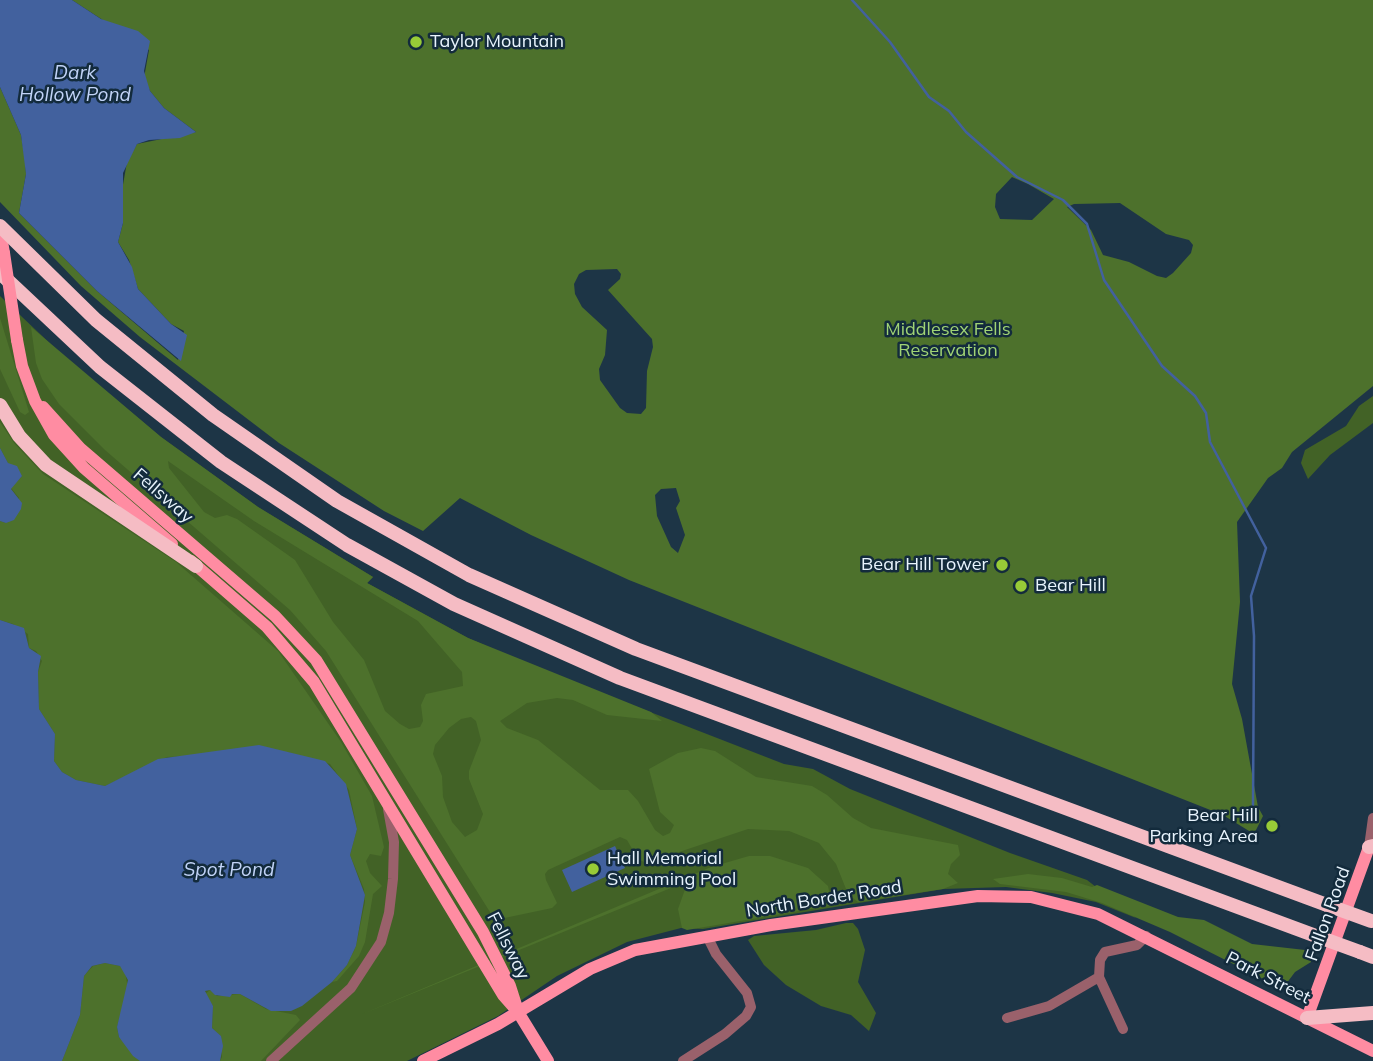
<!DOCTYPE html>
<style>
body{margin:0}
canvas{display:block;background:#1d3546}
</style>
<canvas width="1373" height="1061"></canvas>
<script>
const ctx = document.querySelector('canvas').getContext('2d');
ctx.lineJoin = 'round';
function fill(path, color) { ctx.fillStyle = color; ctx.fill(path, 'evenodd'); }
const shape = rows => new Path2D(rows.map(r => 'M' + r).join(''));
function strokePath(path, color, width, dash) { ctx.strokeStyle = color; ctx.lineWidth = width; ctx.lineCap = dash ? 'butt' : 'round'; ctx.setLineDash(dash || []); ctx.stroke(path); }
function drawText(font, color, halo, rows, align = 'center') {
  ctx.font = font + ' Mulish,sans-serif'; ctx.lineWidth = 5; ctx.setLineDash([]); ctx.textBaseline = 'middle'; ctx.strokeStyle = halo; ctx.fillStyle = color; for (const [text, x, y, turn = 0] of rows) {
    ctx.save(); ctx.translate(x, y); ctx.rotate((+turn || 0) * Math.PI / 180); ctx.textAlign = isNaN(turn) ? turn : align; if (halo) ctx.strokeText(text, 0, 0); ctx.fillText(text, 0, 0); ctx.restore();
  }
}
fill(shape([
 [0,296,59,352,161,437,258,507,373,577,367,583,468,638,542,670,784,764,813,769,850,789,1010,853,1087,880,1136,918,1096,902,1052,893,1006,887,943,889,703,929,681,928,627,942,557,976,498,1016,407,1061,0,1061],
 [1373,396,1373,423,1330,455,1308,479,1301,463,1305,450,1346,426,1359,406],
 [846,923,853,923,858,929,865,950,858,982,876,1013,869,1031,851,1015,821,1006,786,985,764,965,748,940,754,936,816,930]
]), '#426226');
fill(shape([
 [72,0,1373,0,1373,386,1292,452,1282,468,1268,478,1237,522,1240,602,1232,684,1242,719,1258,807,1263,816,1254,834,1223,815,629,580,531,535,460,498,423,531,384,511,279,443,140,337,81,286,0,202,0,87,21,135,25,159,26,174,19,213,97,291,178,360,184,331,171,324,138,289,129,260,118,242,123,223,121,196,127,162,137,144,196,132,164,108,150,91,144,78,149,50],
 [1012,177,1028,184,1054,199,1032,220,1000,219,995,207,996,194],
 [1120,203,1166,234,1189,240,1193,245,1191,253,1173,273,1166,278,1157,276,1129,262,1103,255,1091,230,1067,207,1074,204],
 [617,269,621,274,620,279,608,290,652,339,653,347,647,371,646,408,641,414,627,413,620,408,600,380,599,369,605,355,607,330,582,307,575,294,574,284,579,274,586,270],
 [676,488,680,501,676,508,685,535,678,553,671,547,657,516,655,495,661,489],
 [0,318,29,412,25,415,20,412,0,369],
 [31,327,161,437,258,507,373,577,367,583,468,638,651,712,662,721,607,715,573,700,557,698,527,703,500,721,507,728,538,740,600,790,628,790,638,801,655,830,663,836,670,833,674,825,660,812,649,769,678,753,701,748,715,751,756,777,812,786,827,795,853,818,871,828,958,845,960,855,951,864,948,874,958,883,943,889,858,902,848,894,836,864,819,843,789,831,748,829,646,863,638,859,627,840,620,837,548,870,545,874,546,880,557,903,552,908,495,920,326,651,290,610,105,450,59,404,42,379,36,363],
 [168,461,254,521,418,621,462,672,463,686,426,694,421,705,423,721,420,727,409,729,400,724,385,711,364,660,333,622,295,560,237,519,227,515,215,518,204,512,169,468],
 [471,717,476,721,481,740,469,771,469,779,483,814,477,830,465,837,452,822,443,797,442,776,433,754,435,745,449,728,461,719],
 [0,422,14,443,43,474,176,562,278,651,341,742,372,796,384,847,381,856,370,854,366,861,370,873,382,886,373,894,365,942,359,956,337,981,332,982,347,965,356,946,365,902,364,889,350,855,357,829,349,790,330,764,287,752,167,757,105,786,76,780,62,772,54,761,55,734,39,709,38,672,42,661,36,651,29,648,28,634,13,624,0,620,0,521,6,523,19,498,11,488,22,476,8,463,0,448],
 [749,856,770,856,808,868,828,886,831,900,829,906,687,930,682,928,678,909,688,881,360,1015,711,867],
 [1028,874,1062,878,1092,887,1097,885,1178,917,1204,920,1252,944,1305,950,1310,954,1311,962,1295,972,1286,984,1273,984,1170,932,1102,903,1066,892,1000,884,993,879],
 [105,963,120,966,125,971,128,989,117,1027,119,1037,140,1061,62,1061,80,1015,84,976,93,966],
 [210,990,217,996,240,994,266,1009,296,1015,300,1020,261,1061,220,1061,222,1057,221,1036,212,1028,213,1006,205,994]
]), '#4d712c');
fill(shape([
 [0,0,72,0,101,19,138,31,150,41,144,71,150,91,164,108,196,132,180,138,149,140,137,144,123,173,123,223,118,242,132,267,138,289,171,324,187,335,181,361,97,291,19,213,26,174,21,135,0,87],
 [0,448,8,463,17,466,22,476,11,489,22,503,21,509,14,520,6,523,0,521],
 [0,620,24,628,29,648,41,656,38,672,39,709,55,734,54,761,62,772,76,780,105,786,158,759,259,745,325,761,346,784,357,829,350,855,365,895,356,946,347,965,332,982,302,1006,291,1011,271,1011,240,994,232,994,230,997,215,995,210,990,205,991,213,1006,212,1028,221,1036,223,1046,220,1061,140,1061,133,1056,119,1037,117,1027,128,980,120,966,105,963,92,966,84,976,80,1015,62,1061,0,1061],
 [615,846,625,868,572,892,562,870]
]), '#42619e');
strokePath(shape([
 [852,0,890,42,929,97,949,111,966,132,1017,177,1063,200,1087,224,1104,280,1162,366,1195,396,1206,413,1210,442,1266,548,1251,596,1254,636,1253,805]
]), '#42619e', 2.5);
strokePath(shape([
 [1369,847,1373,818],
 [1099,977,1100,960,1105,952,1137,945,1146,936],
 [1099,977,1123,1029],
 [1007,1018,1049,1006,1099,977],
 [271,1061,351,988,381,942,389,913,393,879,394,842,388,809],
 [683,1061,725,1034,746,1016,751,1007,747,993,716,954,707,936]
]), '#9a616b', 10);
strokePath(shape([
 [0,230,4,253],
 [17,340,22,366,35,401,54,435,84,468,172,544],
 [43,407,80,448,275,616,316,660,483,932,510,986,517,1008],
 [191,561,267,627,314,682,503,995,518,1012,548,1061],
 [1307,1018,1369,847],
 [423,1061,498,1024,590,969,635,950,771,925,978,896,1031,897,1098,914,1373,1051]
]), '#ff8ca2', 12);
strokePath(shape([
 [0,226,96,320,213,415,337,501,469,575,636,649,1327,905],
 [0,273,100,367,221,462,347,545,454,604,620,678,1316,936],
 [0,405,19,436,46,465,196,566],
 [1369,847,1373,846],
 [1360,952,1373,957],
 [1307,1018,1373,1013]
]), '#f5bcc4', 14);
strokePath(shape([
 [4,253,17,340]
]), '#ff8ca2', 12);
strokePath(shape([
 [1327,905,1371,921],
 [1316,936,1360,952]
]), '#f5bcc4', 14);
for (const [x, y, r, color] of [
 [416,42,7,"#98cb37"],
 [1002,565,7,"#98cb37"],
 [1021,586,7,"#98cb37"],
 [1272,826,7,"#98cb37"],
 [593,869,7,"#98cb37"]
]) { const dot = new Path2D(); dot.arc(x, y, r, 0, 2 * Math.PI); ctx.fillStyle = color; ctx.fill(dot); strokePath(dot, '#132b3c', 2.5); }
drawText('18px', '#e8f4fd', '#132b3c', [
 ["Taylor Mountain",430,42],
 ["Bear Hill Tower",988,565,"right"],
 ["Bear Hill",1035,586],
 ["Bear Hill",1258,816,"right"],
 ["Parking Area",1258,837,"right"],
 ["Hall Memorial",607,859],
 ["Swimming Pool",607,880]
], 'left');
drawText('18px', '#a0d375', '#132b3c', [
 ["Middlesex Fells",948,330],
 ["Reservation",948,351]
]);
drawText('18px', '#e8f4fd', '#132b3c', [
 ["Fellsway",163,496,41],
 ["North Border Road",824,899,-9],
 ["Fallon Road",1328,914,-70],
 ["Fellsway",508,946,63],
 ["Park Street",1268,978,27]
]);
drawText('italic 19px', '#c1d3f7', '#132b3c', [
 ["Dark",75,73],
 ["Hollow Pond",75,95],
 ["Spot Pond",229,870]
]);
</script>
